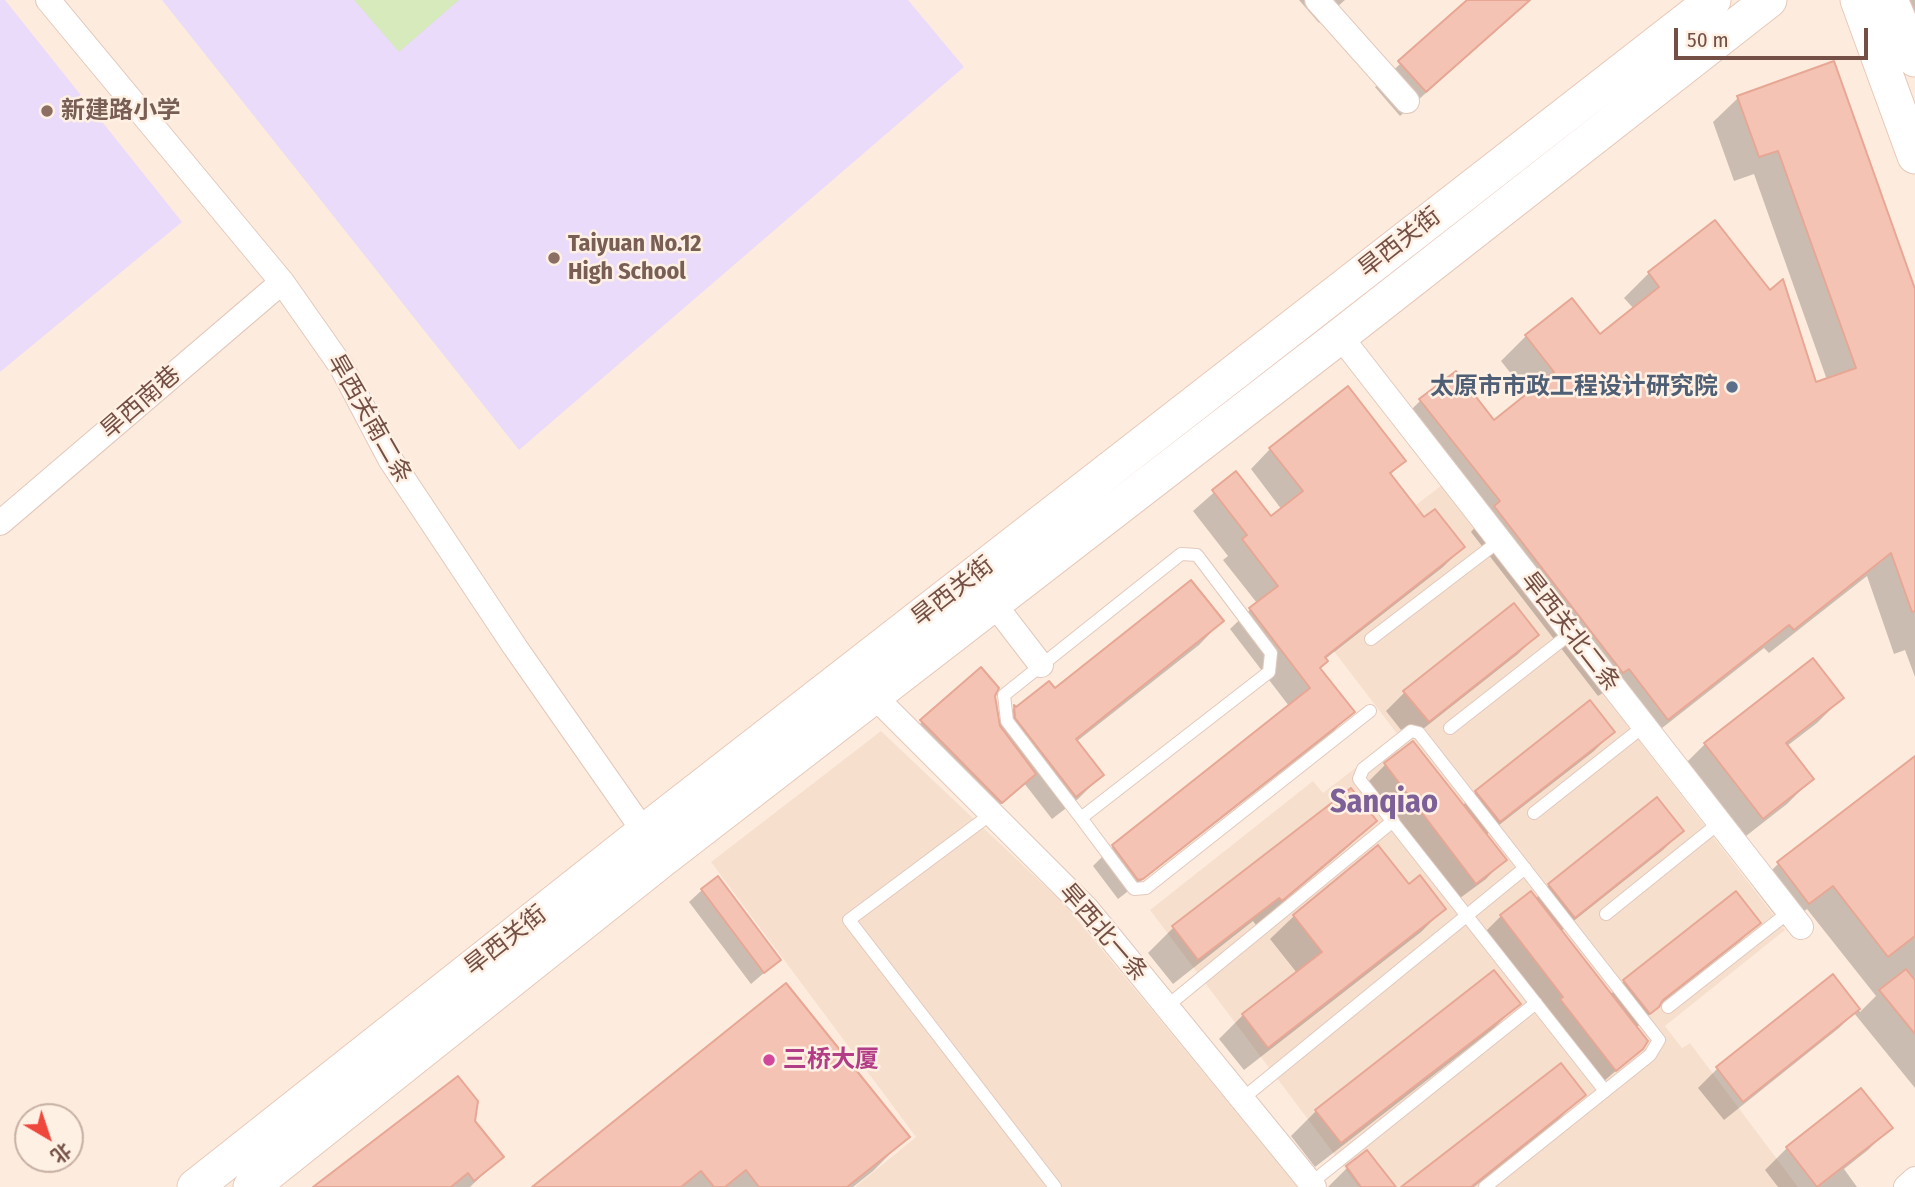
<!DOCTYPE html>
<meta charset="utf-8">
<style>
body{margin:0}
#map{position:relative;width:1915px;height:1187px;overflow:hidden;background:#fdecdd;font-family:"Fira Sans Condensed","Noto Sans SC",sans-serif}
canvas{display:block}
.north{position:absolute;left:14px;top:1103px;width:70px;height:70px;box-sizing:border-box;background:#fff0e4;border:2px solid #c7b0a4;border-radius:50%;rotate:141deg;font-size:19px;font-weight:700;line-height:28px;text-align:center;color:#734f45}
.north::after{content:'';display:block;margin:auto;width:24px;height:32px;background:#ee483c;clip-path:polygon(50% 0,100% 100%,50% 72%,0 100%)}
.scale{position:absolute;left:1674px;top:28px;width:194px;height:32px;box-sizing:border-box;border:4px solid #734f45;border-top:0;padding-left:9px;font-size:21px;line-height:24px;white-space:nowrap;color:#734f45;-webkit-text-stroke:5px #fff0e4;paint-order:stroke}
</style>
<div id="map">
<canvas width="1915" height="1187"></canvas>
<div class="north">北</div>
<div class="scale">50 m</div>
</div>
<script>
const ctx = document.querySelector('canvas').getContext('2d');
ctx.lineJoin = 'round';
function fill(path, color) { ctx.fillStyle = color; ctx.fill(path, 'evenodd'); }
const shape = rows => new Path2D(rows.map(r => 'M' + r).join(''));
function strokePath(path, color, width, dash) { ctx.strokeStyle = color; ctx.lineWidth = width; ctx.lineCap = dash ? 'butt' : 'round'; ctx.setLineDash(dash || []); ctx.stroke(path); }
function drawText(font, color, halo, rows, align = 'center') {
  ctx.font = font + ' "Fira Sans Condensed","Noto Sans SC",sans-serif'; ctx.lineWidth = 5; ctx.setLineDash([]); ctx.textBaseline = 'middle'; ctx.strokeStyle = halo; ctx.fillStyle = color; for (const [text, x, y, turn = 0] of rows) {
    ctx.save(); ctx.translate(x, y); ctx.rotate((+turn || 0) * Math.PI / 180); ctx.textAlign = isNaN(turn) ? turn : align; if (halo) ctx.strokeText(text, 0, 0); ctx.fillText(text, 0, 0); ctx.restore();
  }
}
fill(shape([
 [1442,485,1785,930,1665,1026,1682,1048,1690,1043,1798,1187,1359,1187,1150,910,1313,781,1323,793,1398,735,1294,599],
 [881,731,1066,906,1298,1187,855,1187,916,1137,711,862]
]), '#f7dfce');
fill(shape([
 [0,0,5,0,182,222,0,372],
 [162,0,908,0,964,67,519,450]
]), '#e9dbf9');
fill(shape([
 [354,0,459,0,399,52]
]), '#d6eabc');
fill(shape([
 [1299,0,1345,0,1319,23],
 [1470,0,1531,0,1400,116,1375,87],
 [1903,0,1915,0,1915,29],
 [1738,98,1915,294,1915,677,1905,650,1894,654,1867,576,1769,653,1764,648,1643,743,1604,692,1598,696,1471,532,1476,526,1396,425,1421,400,1493,422,1528,395,1501,361,1526,336,1572,300,1599,336,1634,309,1624,298,1649,273,1714,222,1815,384,1827,380,1754,174,1734,181,1713,122],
 [1270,449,1404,461,1390,475,1423,520,1463,547,1443,567,1324,660,1318,669,1352,712,1333,732,1118,899,1093,866,1113,846,1289,706,1230,629,1257,603,1223,560,1228,556,1193,511,1236,473,1271,519,1282,510,1251,469],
 [1222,621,1199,645,1076,742,1102,775,1078,799,1052,819,1024,783,982,821,902,740,981,669,994,696,998,724,1014,708,1015,710,1055,691],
 [1537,635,1518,654,1409,740,1386,711,1405,692],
 [1842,698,1817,723,1787,746,1812,779,1787,804,1737,843,1680,769,1705,744],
 [1613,732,1594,751,1485,836,1504,860,1486,879,1456,901,1366,784,1385,765,1413,743,1462,806,1476,792],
 [1915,759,1915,1088,1854,1013,1839,1028,1724,1120,1698,1088,1717,1069,1833,977,1860,1012,1876,996,1807,909,1784,927,1754,888,1778,864],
 [1350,790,1374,821,1349,846,1256,925,1253,921,1173,984,1148,953,1173,928],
 [1682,831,1663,850,1561,931,1610,995,1624,981,1758,923,1739,942,1658,1006,1636,1028,1642,1048,1596,1088,1482,935,1501,916,1531,893,1535,899,1549,885],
 [1409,886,1444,909,1421,932,1244,1070,1219,1039,1243,1015,1297,973,1270,939,1294,916],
 [702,890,779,960,751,984,689,902],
 [1518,1004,1493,1029,1315,1167,1291,1136,1316,1111],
 [1583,1095,1559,1119,1474,1187,1404,1187],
 [473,1121,501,1157,470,1187,316,1187],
 [1890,1128,1868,1150,1844,1169,1857,1187,1778,1187,1765,1170,1787,1148],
 [907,1137,873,1171,853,1187,535,1187],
 [1366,1152,1393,1187,1328,1187,1347,1168]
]), '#0003');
const building = shape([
 [1467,0,1530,0,1426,92,1398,61,1467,0],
 [1834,61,1915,289,1915,611,1912,612,1891,553,1794,630,1789,625,1668,720,1629,669,1623,673,1494,506,1500,501,1419,399,1456,371,1494,420,1554,372,1525,335,1572,298,1600,334,1659,287,1648,272,1715,220,1770,290,1783,279,1816,382,1856,368,1778,151,1759,157,1737,96,1834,61],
 [1348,386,1406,461,1390,473,1424,517,1435,509,1465,547,1325,657,1328,661,1320,668,1355,712,1143,879,1138,880,1112,845,1310,688,1249,608,1278,586,1242,539,1247,535,1212,490,1236,471,1271,516,1303,491,1269,448,1348,386],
 [1191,580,1224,621,1076,739,1104,775,1076,797,1015,718,1014,705,1016,707,1049,681,1055,688,1191,580],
 [1514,603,1539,635,1429,722,1403,691,1514,603],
 [1813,658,1844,698,1786,743,1814,779,1763,819,1704,743,1813,658],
 [981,667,999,688,995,696,1000,726,1036,774,1002,803,920,720,981,667],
 [1590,700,1615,732,1500,822,1475,791,1590,700],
 [1413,741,1507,860,1476,884,1384,763,1413,741],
 [1915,756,1915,936,1888,957,1833,886,1809,904,1777,862,1915,756],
 [1351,788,1377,821,1282,901,1279,898,1198,960,1172,926,1351,788],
 [1657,797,1684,831,1575,918,1548,884,1657,797],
 [1378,845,1409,884,1420,875,1446,909,1268,1048,1242,1014,1322,952,1293,915,1378,845],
 [718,876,781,960,764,973,701,889,718,876],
 [1531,891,1648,1041,1643,1049,1616,1071,1560,999,1563,997,1500,915,1531,891],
 [1736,891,1761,923,1663,1000,1659,1007,1650,1014,1623,980,1736,891],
 [1906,969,1915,980,1915,1034,1879,990,1906,969],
 [1494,970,1521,1004,1341,1143,1315,1110,1494,970],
 [1833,974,1860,1009,1743,1102,1716,1067,1833,974],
 [786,983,910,1137,847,1187,759,1187,746,1170,725,1187,714,1187,701,1171,681,1187,532,1187,786,983],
 [1561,1063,1586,1095,1471,1187,1401,1187,1561,1063],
 [458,1076,478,1101,475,1121,504,1157,474,1181,468,1173,451,1187,313,1187,458,1076],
 [1861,1088,1893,1128,1817,1187,1786,1147,1861,1088],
 [1367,1150,1396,1187,1361,1187,1346,1166,1367,1150]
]);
fill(building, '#f4c3b4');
strokePath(building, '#e7a794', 2);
const service = shape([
 [1371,639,1499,541],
 [1450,728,1571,633],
 [1534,813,1644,726],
 [991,814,849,920,1055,1187],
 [1081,818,1269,672,1271,653,1197,555,1181,554,1004,695,1007,721,1081,818,1134,889,1146,888,1370,711],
 [1606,914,1719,823],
 [1166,1007,1393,821],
 [1668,1007,1789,912],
 [1242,1099,1525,868],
 [1311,1183,1536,1003],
 [1485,1187,1650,1055,1659,1040,1419,733,1411,731,1363,769,1359,779,1605,1091]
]);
const minor = shape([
 [48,0,282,282,341,366,390,459,515,647,652,843],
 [1317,0,1407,101],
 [1340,336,1801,927],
 [0,523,282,282],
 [984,591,1041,665],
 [873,695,1087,909,1314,1187],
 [1906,1187,1915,1179]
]);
const secondary = shape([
 [1858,0,1915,156],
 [1890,0,1915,59],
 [195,1187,644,832,1713,0],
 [251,1187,664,858,1340,336,1769,0]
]);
strokePath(service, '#e3c8bc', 14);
strokePath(minor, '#e3c8bc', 26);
strokePath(secondary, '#e8c8b9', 37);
strokePath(service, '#fff', 12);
strokePath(minor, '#fff', 24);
strokePath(secondary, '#fff', 35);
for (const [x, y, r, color] of [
 [47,111,7,"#8d6e63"],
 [554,258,7,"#8d6e63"],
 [1732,387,7,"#5c6f8a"],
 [769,1060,7,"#d1479c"]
]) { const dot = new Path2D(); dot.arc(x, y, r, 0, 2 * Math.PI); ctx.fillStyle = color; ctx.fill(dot); strokePath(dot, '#fff0e4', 2.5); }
drawText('bold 24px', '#785e54', '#fff0e4', [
 ["新建路小学",61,111],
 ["Taiyuan No.12",568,244],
 ["High School",568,272]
], 'left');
drawText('24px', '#734f45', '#fff0e4', [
 ["旱西关街",1400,243,-38],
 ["旱西南巷",141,403,-41],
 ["旱西关南二条",369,419,60],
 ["旱西关街",953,592,-38],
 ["旱西关北二条",1570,632,52],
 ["旱西北一条",1103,933,49],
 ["旱西关街",506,941,-38]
]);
drawText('bold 24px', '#4e5e75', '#fff0e4', [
 ["太原市市政工程设计研究院",1718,387]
], 'right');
drawText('bold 24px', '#b23c85', '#fff0e4', [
 ["三桥大厦",783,1060]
], 'left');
drawText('bold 32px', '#7c6097', '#fff0e4', [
 ["Sanqiao",1384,803]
]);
</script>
